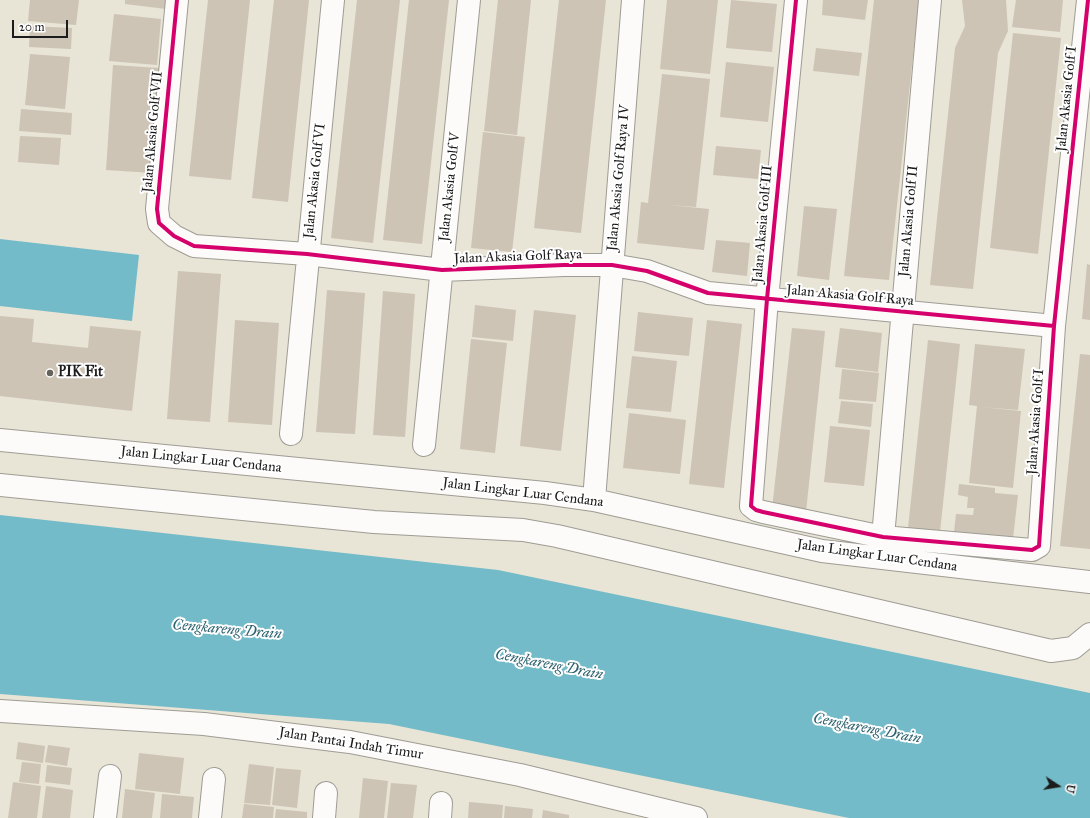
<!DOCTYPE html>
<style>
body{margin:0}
#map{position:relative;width:1090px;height:818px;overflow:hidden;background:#e8e4d6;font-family:"IM FELL Great Primer",serif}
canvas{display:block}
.north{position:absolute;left:1038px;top:766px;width:40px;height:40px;-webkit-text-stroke:3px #fff;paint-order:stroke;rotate:102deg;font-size:11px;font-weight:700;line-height:16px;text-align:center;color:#1c1c1c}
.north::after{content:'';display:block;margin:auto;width:14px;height:18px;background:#1c1c1c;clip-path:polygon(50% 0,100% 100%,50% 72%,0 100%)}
.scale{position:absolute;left:12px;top:20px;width:56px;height:18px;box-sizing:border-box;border:2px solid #1c1c1c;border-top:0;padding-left:5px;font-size:12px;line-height:14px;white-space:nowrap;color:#1c1c1c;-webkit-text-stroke:3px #fff;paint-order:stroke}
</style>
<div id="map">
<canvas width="1090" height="818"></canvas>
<div class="north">U</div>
<div class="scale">20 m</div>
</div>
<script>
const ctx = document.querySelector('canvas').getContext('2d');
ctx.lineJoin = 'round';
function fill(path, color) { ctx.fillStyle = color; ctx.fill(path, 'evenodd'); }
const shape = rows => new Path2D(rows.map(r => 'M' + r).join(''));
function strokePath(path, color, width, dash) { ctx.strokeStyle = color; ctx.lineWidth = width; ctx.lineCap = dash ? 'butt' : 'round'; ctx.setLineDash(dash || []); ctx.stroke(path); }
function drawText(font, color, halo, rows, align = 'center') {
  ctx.font = font + ' "IM FELL Great Primer",serif'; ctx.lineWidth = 4; ctx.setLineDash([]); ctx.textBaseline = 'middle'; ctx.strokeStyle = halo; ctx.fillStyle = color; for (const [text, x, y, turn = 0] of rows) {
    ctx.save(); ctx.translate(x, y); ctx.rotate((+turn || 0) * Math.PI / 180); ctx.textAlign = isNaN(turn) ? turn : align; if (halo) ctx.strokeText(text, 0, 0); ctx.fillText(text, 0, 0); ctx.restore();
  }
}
fill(shape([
 [0,239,139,255,132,321,0,306],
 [0,515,498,570,1090,693,1090,818,849,818,389,724,0,694]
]), '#73bbc8');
fill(shape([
 [30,0,79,0,76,25,28,21],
 [125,0,167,0,166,9,125,4],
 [208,0,250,0,231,180,189,176],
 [274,0,309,0,288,202,252,198],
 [357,0,400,0,373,243,331,238],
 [409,0,449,0,422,244,383,240],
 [498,0,531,0,517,135,484,131],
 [559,0,606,0,581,233,534,228],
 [667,0,718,0,710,74,660,69],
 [731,0,777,4,772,52,726,48],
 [823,0,868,0,865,20,822,15],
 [874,0,919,0,889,280,844,276],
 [962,0,1006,0,1008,31,998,53,973,289,930,285,955,48,965,26],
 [1016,0,1063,0,1060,32,1012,27],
 [114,14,161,19,157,65,109,61],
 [30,26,72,28,71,49,29,47],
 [1013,33,1061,38,1038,254,990,248],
 [816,48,862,53,859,76,813,71],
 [30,54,70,57,65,109,25,105],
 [726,62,774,67,768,122,720,117],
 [113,65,159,68,152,173,106,170],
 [662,74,710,79,696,207,669,205,709,209,704,250,637,243,641,202,648,203],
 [21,109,72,113,71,135,19,131],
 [483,132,525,137,512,252,471,248],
 [20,136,61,138,59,165,18,162],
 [716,146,761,150,758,179,713,175],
 [804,206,837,209,829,280,797,276],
 [716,240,750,243,747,276,712,272],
 [1087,264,1090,265,1090,320,1082,319],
 [178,271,221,274,210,422,167,419],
 [327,290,365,293,355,434,316,432],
 [383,291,415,294,405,437,373,435],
 [475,305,516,310,513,341,472,337],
 [534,310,576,315,561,451,520,446],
 [638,312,693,318,689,356,634,351],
 [0,316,34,319,32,342,88,348,90,326,141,331,132,411,0,396],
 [235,320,279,323,272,425,228,422],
 [707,320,742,324,724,488,689,484],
 [792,328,825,331,806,512,772,509],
 [840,328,882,333,878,372,835,367],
 [471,339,507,343,495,453,460,449],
 [928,340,960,344,940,532,908,528],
 [975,344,1025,349,1018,410,981,407,1021,411,1013,488,969,483,977,406,969,405],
 [1080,354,1090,355,1090,549,1060,546],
 [632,356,677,361,671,412,626,408],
 [842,369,879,373,876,402,839,399],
 [841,401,873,404,871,427,838,423],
 [629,413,686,420,680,474,623,468],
 [830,426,870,430,864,486,824,482],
 [959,484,995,488,995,493,1018,495,1012,547,953,541,956,514,973,515,974,508,967,508,968,497,958,495],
 [18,742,45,746,43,763,16,759],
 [48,745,70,748,67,766,45,762],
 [139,753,184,758,180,794,135,789],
 [22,762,41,764,39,784,19,782],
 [249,764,274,767,270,805,244,803],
 [47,765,72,768,70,785,45,782],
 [276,768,301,770,297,808,272,805],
 [363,778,388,781,384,818,359,818],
 [13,782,41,786,37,818,8,818],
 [391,783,417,785,413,818,387,818],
 [46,786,73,790,70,818,42,818],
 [125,789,155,793,152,818,122,818],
 [162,794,194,797,192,818,160,818],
 [469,802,503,805,502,818,468,818],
 [244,804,274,807,273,818,242,818],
 [505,806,533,809,532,818,504,818],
 [276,809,307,812,307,818,275,818],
 [543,810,569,815,569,818,542,818]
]), '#cdc4b6');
const minor = shape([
 [177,0,157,209,159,223,174,236,194,246,307,254,442,270,564,265,612,265,647,271,708,293,1054,326],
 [796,0,767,299,751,506,756,510,763,512,883,537,1032,550,1039,546,1054,326,1088,0],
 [291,434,333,0],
 [0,440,545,493,594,500,822,551,1090,582],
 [424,445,469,0],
 [0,485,374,522,523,530,557,536,1051,651,1073,648,1090,634],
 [594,500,633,0],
 [883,537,930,0],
 [0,711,204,724,350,742,520,775,696,818],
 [105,818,110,776],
 [210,818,214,779],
 [324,818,326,793],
 [440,818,441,803]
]);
strokePath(minor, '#9e9c94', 24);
strokePath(minor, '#fcfbf9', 22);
strokePath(shape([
 [177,0,157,209,159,223,174,236,194,246,307,254,442,270,564,265,612,265,647,271,708,293,1054,326],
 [796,0,767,299,751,506,756,510,763,512,883,537,1032,550,1039,546,1054,326,1088,0]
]), '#d6006c', 4);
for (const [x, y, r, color] of [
 [50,373,4,"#63625d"]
]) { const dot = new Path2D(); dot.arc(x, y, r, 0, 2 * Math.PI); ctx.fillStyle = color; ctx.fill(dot); strokePath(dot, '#fff', 1.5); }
drawText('14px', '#1c1c1c', '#fff', [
 ["Jalan Akasia Golf I",1067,99,-84],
 ["Jalan Akasia Golf VII",153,132,-85],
 ["Jalan Akasia Golf Raya IV",619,178,-85],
 ["Jalan Akasia Golf VI",315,181,-84],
 ["Jalan Akasia Golf V",450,187,-84],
 ["Jalan Akasia Golf II",909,221,-85],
 ["Jalan Akasia Golf III",763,224,-85],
 ["Jalan Akasia Golf Raya",518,257,-2],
 ["Jalan Akasia Golf Raya",850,296,5],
 ["Jalan Akasia Golf I",1036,422,-86],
 ["Jalan Lingkar Luar Cendana",201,460,6],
 ["Jalan Lingkar Luar Cendana",523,493,7],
 ["Jalan Lingkar Luar Cendana",877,556,8],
 ["Jalan Pantai Indah Timur",351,744,9]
]);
drawText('bold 14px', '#1c1c1c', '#fff', [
 ["PIK Fit",58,373]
], 'left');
drawText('italic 15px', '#2e626f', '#fff', [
 ["Cengkareng Drain",227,630,5],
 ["Cengkareng Drain",549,665,11],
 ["Cengkareng Drain",867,729,11]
]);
</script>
